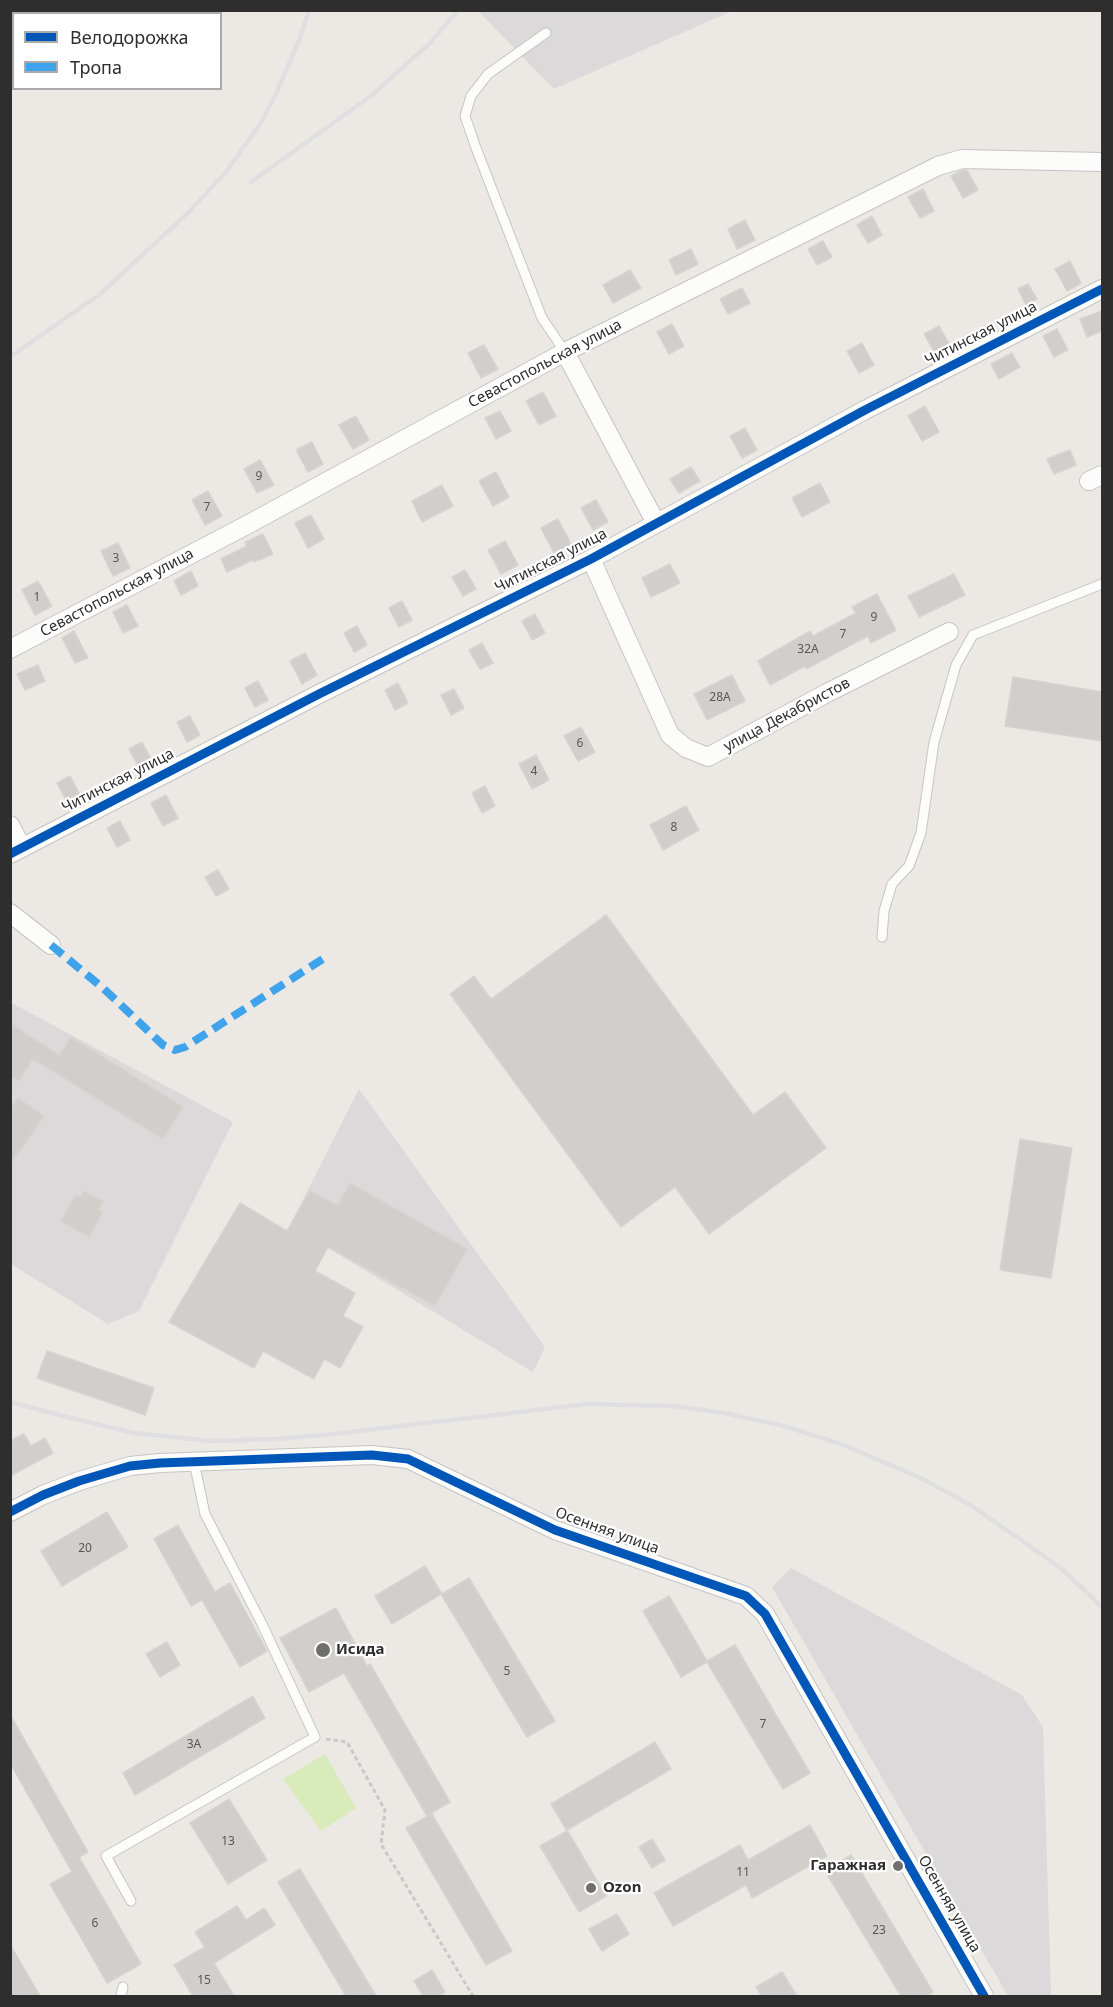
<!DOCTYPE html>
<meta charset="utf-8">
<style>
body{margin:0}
#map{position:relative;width:1113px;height:2007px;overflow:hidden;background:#ece8e4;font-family:"Noto Sans",sans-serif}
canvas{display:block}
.frame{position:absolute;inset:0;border:12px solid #2e2e2e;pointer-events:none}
.legend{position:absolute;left:12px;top:12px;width:210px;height:78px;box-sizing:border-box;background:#fff;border:2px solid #ababab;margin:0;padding:8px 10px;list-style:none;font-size:18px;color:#2e2e2e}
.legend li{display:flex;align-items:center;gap:12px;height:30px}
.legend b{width:30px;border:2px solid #ababab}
</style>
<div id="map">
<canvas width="1113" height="2007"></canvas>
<div class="frame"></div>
<ul class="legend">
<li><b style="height:8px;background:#0057b8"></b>Велодорожка</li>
<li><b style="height:8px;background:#3ea3eb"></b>Тропа</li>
</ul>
</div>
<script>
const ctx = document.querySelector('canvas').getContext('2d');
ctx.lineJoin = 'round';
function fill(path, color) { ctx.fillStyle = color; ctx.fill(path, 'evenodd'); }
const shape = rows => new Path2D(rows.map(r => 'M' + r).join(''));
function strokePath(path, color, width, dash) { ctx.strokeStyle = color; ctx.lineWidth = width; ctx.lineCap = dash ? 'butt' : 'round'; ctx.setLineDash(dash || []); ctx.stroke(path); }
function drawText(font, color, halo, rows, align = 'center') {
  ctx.font = font + ' "Noto Sans",sans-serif'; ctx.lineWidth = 4.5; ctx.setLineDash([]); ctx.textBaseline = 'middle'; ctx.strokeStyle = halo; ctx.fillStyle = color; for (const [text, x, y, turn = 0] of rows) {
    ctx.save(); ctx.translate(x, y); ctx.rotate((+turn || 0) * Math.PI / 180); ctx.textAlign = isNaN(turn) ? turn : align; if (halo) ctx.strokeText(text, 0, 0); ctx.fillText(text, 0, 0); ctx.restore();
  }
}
fill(shape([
 [478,11,732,11,554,89],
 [10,1002,233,1122,139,1311,108,1324,11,1264],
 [359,1089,545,1347,533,1372,290,1225],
 [791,1568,1022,1695,1043,1727,1051,1996,1008,1996,772,1587]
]), '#dcd9db');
fill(shape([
 [325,1754,356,1808,321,1831,283,1779]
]), '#d9eabb');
const building = shape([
 [967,170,978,190,963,198,951,176,960,171,967,170],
 [923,189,934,211,920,218,908,197,923,189],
 [872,216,882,235,868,243,857,225,872,216],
 [745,220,755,240,737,249,728,229,745,220],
 [823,241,832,257,817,265,808,249,823,241],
 [691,249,698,264,676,275,669,260,691,249],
 [1070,261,1081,283,1067,291,1055,269,1070,261],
 [630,270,641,288,613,303,603,285,630,270],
 [1028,284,1037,299,1026,305,1018,289,1028,284],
 [742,288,750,303,728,314,720,299,742,288],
 [1102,311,1102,331,1087,337,1080,319,1102,311],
 [672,324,684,346,669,354,657,332,672,324],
 [939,326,951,347,936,355,924,334,939,326],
 [1057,329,1068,350,1054,357,1043,336,1057,329],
 [862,343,874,365,859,373,847,351,862,343],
 [484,345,498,369,481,378,468,353,484,345],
 [1012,353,1020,367,999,379,991,364,1012,353],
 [543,392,556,416,539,425,526,401,543,392],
 [925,406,939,432,922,441,908,416,925,406],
 [500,411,511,431,496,439,485,418,500,411],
 [356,416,369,440,353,449,339,425,356,416],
 [745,428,757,450,742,458,730,436,745,428],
 [312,442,323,464,308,472,296,450,312,442],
 [1070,450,1076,465,1054,474,1047,459,1070,450],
 [260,460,274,485,257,493,244,469,260,460],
 [691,467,700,481,679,493,670,479,691,467],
 [496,472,509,497,493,506,479,481,496,472],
 [820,483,830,502,802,517,792,498,820,483],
 [442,485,453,506,422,522,412,501,442,485],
 [208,491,222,516,205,525,192,500,208,491],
 [596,500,608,522,593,530,581,508,596,500],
 [311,515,324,539,308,548,295,523,311,515],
 [558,519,571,544,554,553,541,528,558,519],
 [263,534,273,554,254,562,253,560,227,572,221,559,247,546,245,542,263,534],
 [505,541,518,565,501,574,488,550,505,541],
 [118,543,130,568,113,576,101,551,118,543],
 [670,564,680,583,651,597,642,578,670,564],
 [465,570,476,589,463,596,452,577,465,570],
 [191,571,198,586,181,595,174,581,191,571],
 [954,574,965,595,919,617,908,596,954,574],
 [38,581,52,606,35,615,22,590,38,581],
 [877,594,896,630,871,643,868,636,806,669,805,666,770,685,758,661,810,631,813,636,856,613,852,607,877,594],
 [402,601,412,620,399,627,389,608,402,601],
 [127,605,138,626,123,633,113,612,127,605],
 [535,614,545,633,532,640,522,621,535,614],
 [357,626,367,645,354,652,344,633,357,626],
 [74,631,88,658,75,663,62,638,74,631],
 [482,643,493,663,480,669,469,650,482,643],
 [305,653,317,675,302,684,290,661,305,653],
 [38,665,45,681,25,690,17,674,38,665],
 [732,675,745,701,707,720,694,694,732,675],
 [1013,677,1102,692,1102,741,1005,726,1013,677],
 [258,681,268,700,255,707,245,688,258,681],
 [398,683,408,703,395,710,385,690,398,683],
 [454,689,464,708,451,715,441,695,454,689],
 [190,716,200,735,187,742,177,722,190,716],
 [581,727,595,752,578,761,564,736,581,727],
 [142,742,152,761,139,768,129,749,142,742],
 [536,755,549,780,532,789,519,764,536,755],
 [70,776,80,795,67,802,57,783,70,776],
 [485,786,495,806,482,813,472,793,485,786],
 [166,795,178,818,163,826,151,803,166,795],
 [686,806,699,830,663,850,650,825,686,806],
 [120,821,130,840,117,847,107,828,120,821],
 [218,870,229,889,216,896,205,877,218,870],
 [606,915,753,1115,785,1092,826,1148,709,1234,675,1187,621,1227,450,994,474,976,491,999,606,915],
 [10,1023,60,1056,71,1037,183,1107,163,1139,33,1059,18,1081,10,1075,10,1023],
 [18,1098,44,1116,10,1165,10,1109,18,1098],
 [1020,1139,1072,1148,1051,1278,1000,1270,1020,1139],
 [350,1183,467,1249,435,1306,328,1247,315,1271,355,1293,343,1316,363,1327,340,1368,324,1359,314,1379,263,1351,254,1368,169,1322,240,1203,287,1231,310,1190,338,1206,350,1183],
 [84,1191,103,1201,99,1210,103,1212,89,1237,61,1221,76,1194,81,1197,84,1191],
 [47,1351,154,1388,145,1415,37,1378,47,1351],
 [24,1434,31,1446,45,1438,53,1453,10,1476,10,1441,24,1434],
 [107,1512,128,1547,62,1586,41,1551,107,1512],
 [178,1525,215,1592,230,1583,267,1651,240,1667,202,1600,191,1606,154,1539,178,1525],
 [425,1566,442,1594,469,1578,555,1721,527,1737,441,1594,392,1624,375,1596,425,1566],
 [669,1596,707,1661,735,1645,810,1773,783,1789,707,1662,681,1677,643,1611,669,1596],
 [336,1608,367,1666,370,1664,450,1802,427,1816,344,1673,309,1692,280,1638,336,1608],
 [167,1642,180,1665,160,1677,146,1654,167,1642],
 [253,1696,265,1718,135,1795,123,1773,253,1696],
 [10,1714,88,1852,79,1857,141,1964,107,1983,50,1884,72,1872,10,1763,10,1714],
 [655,1742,671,1769,567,1830,606,1896,579,1912,540,1846,567,1831,551,1804,655,1742],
 [229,1799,267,1860,228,1884,190,1823,229,1799],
 [432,1814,512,1951,486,1965,406,1828,432,1814],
 [810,1825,827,1856,752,1898,746,1885,673,1926,654,1893,740,1845,748,1860,810,1825],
 [652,1839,665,1860,652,1868,639,1847,652,1839],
 [851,1855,933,1992,926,1996,901,1996,825,1871,851,1855],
 [300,1869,376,1996,346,1996,278,1882,300,1869],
 [237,1906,246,1920,264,1908,275,1925,214,1963,234,1996,193,1996,174,1965,205,1947,195,1932,237,1906],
 [617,1914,629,1934,602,1951,589,1929,617,1914],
 [10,1944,40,1996,10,1996,10,1944],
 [432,1970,445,1992,438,1996,423,1996,414,1981,432,1970],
 [782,1972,797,1996,761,1996,756,1987,782,1972]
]);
fill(building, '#d1cecb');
strokePath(building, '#d7d4d0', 1.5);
const service = shape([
 [546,33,488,74,471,96,465,116,476,148,542,318,565,352],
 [882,937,884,911,892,884,909,866,921,833,934,742,956,665,973,635,1102,584],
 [131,1901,106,1856,315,1737,262,1624,205,1514,194,1462],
 [121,1996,123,1987]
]);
const minor = shape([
 [565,352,656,523],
 [1089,481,1102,475],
 [591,559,670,735,686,748,708,757,827,693,949,632],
 [10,649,245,526,565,352,938,166,962,159,1102,162],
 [10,825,22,848],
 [10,854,319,694,591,559,865,410,1102,289],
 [10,913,51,945],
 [10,1512,43,1495,79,1481,130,1466,160,1463,372,1455,408,1459,555,1530,746,1596,765,1614,984,1996]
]);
strokePath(service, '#c5c4c5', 11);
strokePath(minor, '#c5c4c5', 20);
strokePath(shape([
 [326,1739,347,1742,385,1810,381,1844,473,1996]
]), '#c9c9c8', 3, [4.5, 3]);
strokePath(service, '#fcfcfb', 9);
strokePath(minor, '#fcfcfb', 18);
strokePath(shape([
 [251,182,372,95,430,43,458,10],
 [10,357,100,294,186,215,226,172,260,124,275,96,300,38,309,10],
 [10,1402,63,1416,134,1433,210,1441,277,1439,333,1434,588,1404,672,1406,725,1413,784,1426,838,1443,919,1477,967,1503,1017,1537,1063,1570,1102,1607]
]), '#dfdfe1', 4.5);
strokePath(shape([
 [51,945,103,988,163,1045,175,1050,185,1047,329,955]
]), '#3ea3eb', 8, [15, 8]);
strokePath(shape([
 [10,854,319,694,591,559,865,410,1102,289],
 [10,1512,43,1495,79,1481,130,1466,160,1463,372,1455,408,1459,555,1530,746,1596,765,1614,984,1996]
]), '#0057b8', 9);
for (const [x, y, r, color] of [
 [323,1650,8,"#706f6e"],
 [898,1866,6,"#706f6e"],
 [591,1888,6,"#706f6e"]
]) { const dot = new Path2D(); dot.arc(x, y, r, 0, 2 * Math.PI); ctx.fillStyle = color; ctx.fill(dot); strokePath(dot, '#fff', 2); }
drawText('12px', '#585857', null, [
 ["9",259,477],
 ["7",207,508],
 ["3",116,559],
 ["1",37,598],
 ["9",874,618],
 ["7",843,635],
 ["32А",808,650],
 ["28А",720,698],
 ["6",580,744],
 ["4",534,772],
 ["8",674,828],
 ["20",85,1549],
 ["5",507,1672],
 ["7",763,1725],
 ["3А",194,1745],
 ["13",228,1842],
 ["11",743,1873],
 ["6",95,1924],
 ["23",879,1931],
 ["15",204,1981]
]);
drawText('15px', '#2e2e2e', '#fff', [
 ["Читинская улица",981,334,-27],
 ["Севастопольская улица",545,364,-28],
 ["Читинская улица",551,561,-27],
 ["Севастопольская улица",117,593,-28],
 ["улица Декабристов",787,715,-28],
 ["Читинская улица",118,781,-27],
 ["Осенняя улица",607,1531,20],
 ["Осенняя улица",949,1904,60]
]);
drawText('bold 15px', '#2e2e2e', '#fff', [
 ["Исида",336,1650],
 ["Гаражная",886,1866,"right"],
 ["Ozon",603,1888]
], 'left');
</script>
